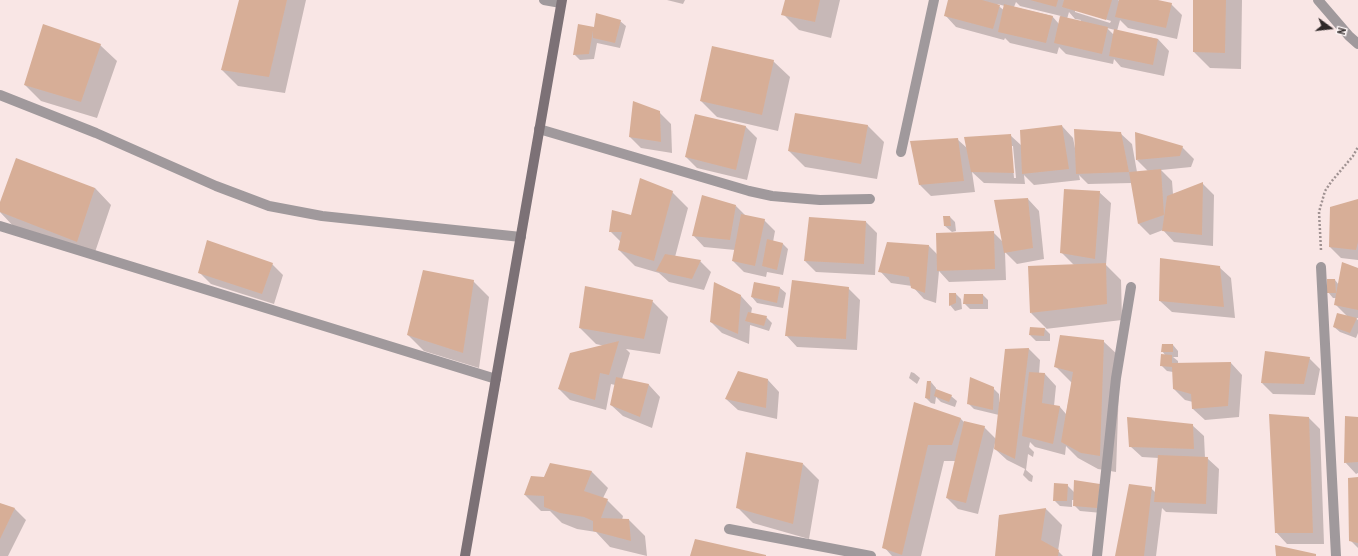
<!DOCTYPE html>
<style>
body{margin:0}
#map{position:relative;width:1358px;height:556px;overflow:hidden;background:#f9e6e5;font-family:"Archivo Narrow",sans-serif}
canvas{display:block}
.north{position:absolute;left:1310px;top:8px;width:40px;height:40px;-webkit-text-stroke:3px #fef6f6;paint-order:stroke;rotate:105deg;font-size:11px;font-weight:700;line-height:16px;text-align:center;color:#302929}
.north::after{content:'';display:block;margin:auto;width:14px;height:18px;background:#302929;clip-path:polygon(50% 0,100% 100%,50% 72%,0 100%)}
</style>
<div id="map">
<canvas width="1358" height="556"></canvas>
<div class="north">N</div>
</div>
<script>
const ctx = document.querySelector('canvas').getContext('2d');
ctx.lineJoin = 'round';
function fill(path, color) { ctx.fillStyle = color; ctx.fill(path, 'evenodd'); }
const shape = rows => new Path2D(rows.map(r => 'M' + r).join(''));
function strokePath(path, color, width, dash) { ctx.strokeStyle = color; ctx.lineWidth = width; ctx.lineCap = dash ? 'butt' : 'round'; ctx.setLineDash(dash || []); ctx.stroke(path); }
fill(shape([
 [240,0,306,0,285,93,238,86,222,70],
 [667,0,685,0,683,4],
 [786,0,840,0,831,38,799,30,783,14],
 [949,0,1118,0,1120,1,1120,0,1153,0,1171,4,1182,15,1177,39,1128,28,1120,20,1117,31,1158,39,1169,51,1164,76,1121,67,1114,59,1113,64,1066,54,1059,47,1057,54,1010,43,1005,38,1004,40,956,27,945,15],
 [1016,2,1020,6,1061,16,1059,24,1052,16,1014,7],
 [997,4,1005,6,1004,10,1001,8],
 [1075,10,1111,21,1110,23,1075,12],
 [1069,12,1075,19,1081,20,1080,22,1067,19],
 [1107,28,1115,30,1114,35],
 [1194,0,1242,0,1241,69,1210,68,1194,52],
 [620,21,626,26,620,48,597,43,594,59,580,60,574,54,595,28],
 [100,45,117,61,97,118,41,101,25,85],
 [773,61,790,77,778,131,717,117,701,101],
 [659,112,671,124,672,153,641,148,630,137],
 [796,114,868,126,884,142,877,179,805,167,789,151],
 [695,115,746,127,757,138,747,180,697,168,686,157],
 [1062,126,1073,138,1075,148,1120,133,1132,144,1137,172,1148,171,1137,160,1182,147,1194,159,1191,167,1161,170,1172,181,1173,194,1203,184,1214,195,1213,246,1174,242,1163,230,1150,235,1139,224,1132,183,1088,184,1079,175,1080,180,1034,185,1024,175,1025,184,984,183,972,172,975,192,931,196,920,185,911,142,957,139,967,148,1010,135,1022,146],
 [1011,146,1013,146,1016,178,1014,178],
 [95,188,111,205,93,258,14,227,0,212,0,205],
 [672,192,688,208,675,257,700,261,711,272,704,290,669,282,659,273,635,266,619,250,621,242,610,231],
 [1099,192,1111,203,1106,265,1121,280,1122,320,1045,329,1050,334,1050,341,1036,341,1030,335,1031,328,1047,329,1031,313,1074,265,1061,252],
 [1028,199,1039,211,1044,259,1017,264,1005,252,1006,280,949,282,939,271,936,303,924,299,912,286,891,283,880,271,929,246,938,255,993,232,1003,242],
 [1358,200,1358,260,1341,258,1330,247],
 [736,206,746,216,764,220,775,231,773,242,783,244,788,249,783,275,767,272,766,277,744,272,733,261,735,250,704,247,693,235],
 [944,217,950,217,955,222,956,231,952,232,945,226],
 [866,222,877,233,875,275,816,272,805,261],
 [272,264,283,275,274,304,211,284,199,272],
 [1219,267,1231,278,1235,318,1172,312,1160,301],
 [1358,269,1358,318,1355,318,1358,320,1358,333,1356,338,1340,332,1334,327,1347,316,1336,305,1337,298,1333,298,1328,292,1335,280,1339,285],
 [473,281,489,297,479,368,424,351,408,335],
 [754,283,780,288,786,293,783,308,757,303,752,297],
 [848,288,860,300,857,350,797,347,786,335],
 [956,294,961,299,962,309,955,311,950,305],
 [983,295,988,300,988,309,970,309,964,303],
 [741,296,752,308,751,314,766,317,772,323,769,331,750,325,749,344,722,333,711,322],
 [652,301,668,317,660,354,626,349,630,353,622,379,649,385,660,397,652,428,623,416,611,405,615,385,611,384,606,410,570,400,559,389,605,346,596,344,580,328],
 [1103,341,1120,357,1116,472,1098,469,1078,458,1066,446,1065,455,1035,447,1030,442,1029,447,1034,452,1033,457,1028,454,1026,470,1033,476,1032,482,1029,481,1023,475,1025,469,1007,460,995,449,996,443,995,443,978,514,958,509,947,498,956,461,944,461,921,556,892,556,884,547,915,403,961,419,964,422,984,427,996,439,999,415,974,409,968,403,993,388,999,394,999,402,1000,402,1006,350,1029,349,1040,360,1039,374,1045,374,1056,386,1054,406,1060,407,1066,414,1072,383,1055,366],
 [1173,345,1178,351,1178,357,1173,357,1178,361,1178,364,1231,363,1242,375,1239,417,1205,420,1193,409,1193,402,1185,400,1174,389,1173,372,1167,371,1161,365,1166,356,1162,351],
 [1309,358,1320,369,1315,395,1273,394,1262,383],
 [911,372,914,373,920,378,917,384,909,378],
 [768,380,779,392,777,419,738,410,726,399],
 [931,382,936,388,936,390,951,396,957,401,955,407,941,402,936,397,935,404,931,403,926,398],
 [1309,418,1320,429,1324,544,1287,544,1276,532],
 [1358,418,1358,473,1356,474,1345,462],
 [1192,425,1204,436,1205,458,1207,458,1219,469,1217,514,1166,512,1162,508,1156,556,1116,556,1151,488,1156,493,1159,458,1142,457,1130,446],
 [551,464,592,472,608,488,603,498,607,500,623,516,622,520,629,520,645,536,647,556,610,547,596,532,577,529,562,523,550,511,541,511,525,495,544,478],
 [803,464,819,480,809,539,753,523,737,507],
 [1358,478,1358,548,1350,540],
 [1067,485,1074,492,1099,485,1102,513,1080,511,1074,505,1074,500,1072,500,1072,507,1060,506,1054,500],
 [0,504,15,509,26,520,8,556,0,556],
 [1046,509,1062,525,1058,551,1063,556,996,556,999,516]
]), '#0003');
fill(shape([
 [239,0,287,0,269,77,221,70],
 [785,0,820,0,815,22,781,15],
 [948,0,982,0,1000,5,993,29,944,16],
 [1030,0,1058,0,1056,7],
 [1064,0,1112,0,1106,20,1062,7],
 [1119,0,1158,0,1172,3,1166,28,1115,17],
 [1193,0,1226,0,1225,53,1193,52],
 [1004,4,1053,16,1046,43,998,32],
 [596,13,621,20,615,43,593,38,593,31,589,54,573,55,578,24,594,27],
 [1060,16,1108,27,1102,54,1054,43],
 [43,24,101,44,81,102,24,85],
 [1114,29,1158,39,1153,65,1109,56],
 [712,46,774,60,762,115,700,101],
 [633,101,660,111,661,142,629,137],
 [795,113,868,125,861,164,788,151],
 [695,114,746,126,736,170,685,157],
 [1062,125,1069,169,1022,174,1020,130],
 [1074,129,1121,132,1129,172,1076,174],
 [1135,132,1183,146,1180,156,1136,160],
 [1011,134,1014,173,971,172,964,137],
 [958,138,964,181,919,185,910,141],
 [16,158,95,188,77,242,0,212,0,202],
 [1161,169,1164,215,1138,224,1129,172],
 [640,178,673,191,654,261,618,250,622,232,609,232,612,210,631,215],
 [1203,182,1202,235,1162,231,1167,196],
 [1064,189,1100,191,1095,259,1060,253],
 [702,195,736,205,730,240,692,236],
 [1028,198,1033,248,1004,253,994,200],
 [1358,199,1358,242,1356,250,1329,247,1330,207],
 [741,214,765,219,755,266,732,261],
 [943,216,950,216,951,226,944,226],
 [809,217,866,221,864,264,804,261],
 [994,231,995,269,937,271,936,233],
 [767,239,783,243,777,270,762,266],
 [207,240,273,263,262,294,198,273],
 [887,242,929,245,925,293,911,288,909,277,878,272],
 [665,254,701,260,692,279,656,271],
 [1160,258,1220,266,1224,307,1159,301],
 [1342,262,1358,268,1358,310,1334,305],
 [1106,263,1107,304,1030,313,1028,266],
 [423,270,474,280,463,353,407,335],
 [1327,279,1335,279,1336,293,1327,293],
 [792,280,849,287,846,339,785,336],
 [714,282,741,295,738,334,710,322],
 [754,282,780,287,777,303,751,297],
 [585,286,653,300,644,339,579,328],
 [949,293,956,293,956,303,949,306],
 [964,294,983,294,983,304,963,304],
 [748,312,767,316,764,326,745,321],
 [1337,313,1357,318,1350,333,1333,327],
 [1030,327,1045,328,1044,336,1029,335],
 [1060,335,1104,340,1100,456,1081,453,1061,442,1073,372,1054,367],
 [619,341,609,375,600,373,595,400,558,389,570,353],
 [1162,344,1173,344,1173,352,1161,352],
 [1029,348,1015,459,994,449,1005,349],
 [1265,351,1310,357,1304,384,1261,383],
 [1161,354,1172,355,1172,363,1231,362,1228,406,1192,409,1191,394,1173,389,1172,367,1160,366],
 [738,371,768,379,766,408,725,399],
 [1029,372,1045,373,1042,403,1060,406,1053,444,1022,436],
 [616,377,649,384,640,417,610,405],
 [970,377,994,387,993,410,967,404],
 [927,381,931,381,930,399,925,398],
 [936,389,952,395,949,402,934,396],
 [914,402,961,418,952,445,928,445,902,555,882,548],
 [1269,414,1309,417,1313,533,1275,533],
 [1345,416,1358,417,1358,462,1344,463],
 [1127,417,1193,424,1194,449,1129,447],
 [964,421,985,426,966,503,946,498],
 [746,452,803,463,793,524,736,508],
 [1158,455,1208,457,1206,504,1154,502],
 [550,463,592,471,584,491,608,499,601,518,629,519,631,541,593,531,593,521,584,517,560,513,544,507,544,496,524,495,531,476,544,477],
 [1358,477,1358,543,1349,541,1348,478],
 [1074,480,1100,484,1097,508,1073,506],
 [1054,483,1068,484,1067,501,1053,501],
 [1129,484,1152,487,1144,556,1115,556],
 [0,503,15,508,0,539],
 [1046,508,1041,540,1059,550,1058,556,995,556,999,515],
 [695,539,766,555,766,556,690,556],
 [1275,545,1316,554,1316,556,1276,556]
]), '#d7ae97');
strokePath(shape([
 [1321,250,1319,212,1325,191,1331,182,1353,156,1358,147]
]), '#a09292', 2.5, [2, 2]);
strokePath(shape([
 [544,0,561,3],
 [1318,0,1349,36,1358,44],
 [0,95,96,133,216,186,269,206,322,216,521,237],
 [539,129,749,191,772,196,795,198,820,200,870,199],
 [901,152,934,0],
 [0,226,496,379],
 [1321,267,1336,556],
 [729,529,871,556],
 [1097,556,1116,378,1131,287]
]), '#a0999c', 10);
strokePath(shape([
 [465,556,562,0]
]), '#7c7176', 10);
</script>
